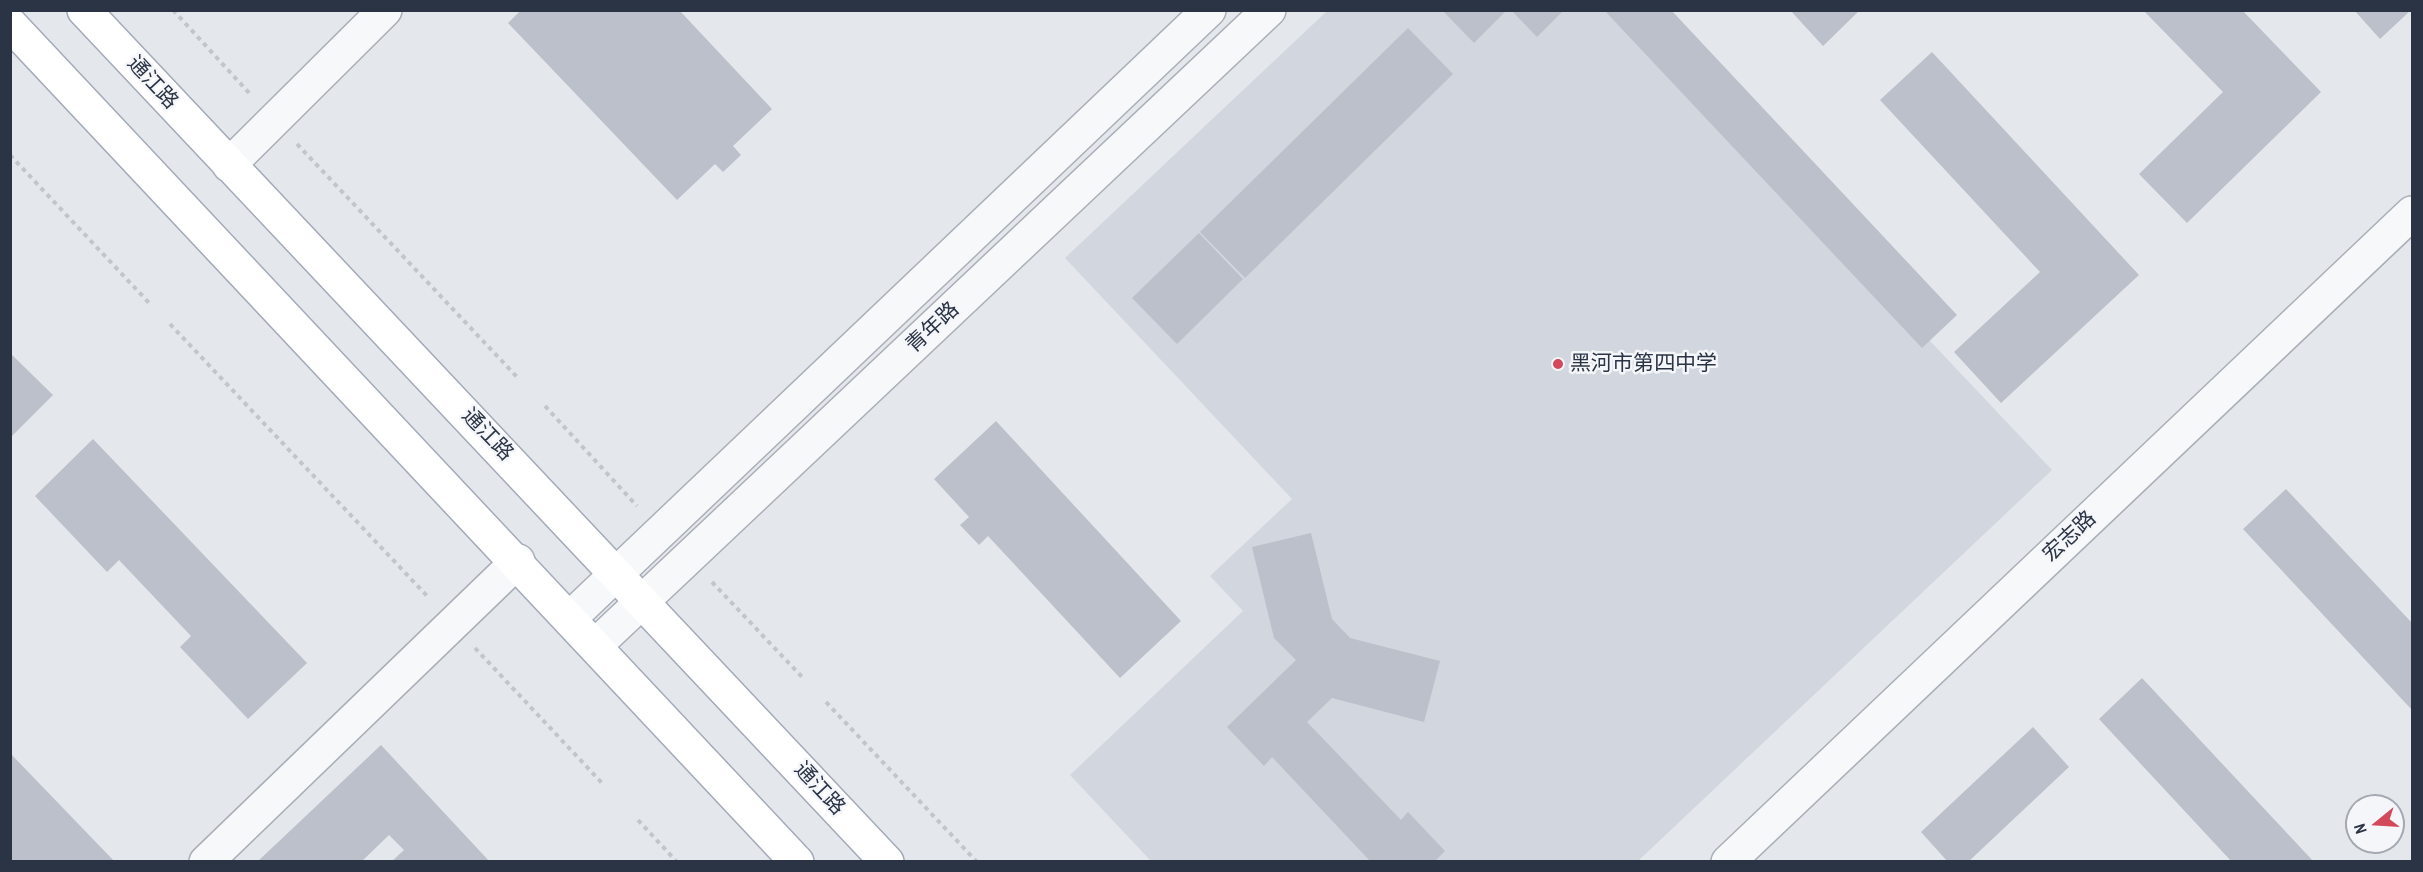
<!DOCTYPE html>
<meta charset="utf-8">
<style>
body{margin:0}
#map{position:relative;width:2423px;height:872px;overflow:hidden;background:#e4e7ec;font-family:"Archivo Narrow",sans-serif}
canvas{display:block}
.frame{position:absolute;inset:0;border:12px solid #2b3445;pointer-events:none}
.north{position:absolute;left:2345px;top:794px;width:60px;height:60px;box-sizing:border-box;background:#f4f6f9;border:2px solid #a4a8b1;border-radius:50%;rotate:252deg;font-size:16px;font-weight:700;line-height:24px;text-align:center;color:#2b3445}
.north::after{content:'';display:block;margin:auto;width:21px;height:27px;background:#d1495b;clip-path:polygon(50% 0,100% 100%,50% 72%,0 100%)}
</style>
<div id="map">
<canvas width="2423" height="872"></canvas>
<div class="frame"></div>
<div class="north">N</div>
</div>
<script>
const ctx = document.querySelector('canvas').getContext('2d');
ctx.lineJoin = 'round';
function fill(path, color) { ctx.fillStyle = color; ctx.fill(path, 'evenodd'); }
const shape = rows => new Path2D(rows.map(r => 'M' + r).join(''));
function strokePath(path, color, width, dash) { ctx.strokeStyle = color; ctx.lineWidth = width; ctx.lineCap = dash ? 'butt' : 'round'; ctx.setLineDash(dash || []); ctx.stroke(path); }
function drawText(font, color, halo, rows, align = 'center') {
  ctx.font = font + ' "Archivo Narrow","Noto Sans SC",sans-serif'; ctx.lineWidth = 5; ctx.setLineDash([]); ctx.textBaseline = 'middle'; ctx.strokeStyle = halo; ctx.fillStyle = color; for (const [text, x, y, turn = 0] of rows) {
    ctx.save(); ctx.translate(x, y); ctx.rotate((+turn || 0) * Math.PI / 180); ctx.textAlign = isNaN(turn) ? turn : align; if (halo) ctx.strokeText(text, 0, 0); ctx.fillText(text, 0, 0); ctx.restore();
  }
}
fill(shape([
 [1327,11,1618,11,2052,470,1638,861,1151,861,1070,775,1243,611,1210,576,1292,499,1065,258]
]), '#d2d6de');
fill(shape([
 [521,10,679,10,772,109,733,146,741,155,723,172,715,164,677,200,508,23],
 [1442,10,1507,10,1474,43],
 [1511,10,1564,10,1537,37],
 [1604,10,1671,10,1957,315,1922,348],
 [1790,10,1860,10,1823,46],
 [2143,10,2242,10,2321,92,2187,223,2139,174,2223,92],
 [2354,10,2411,10,2380,39],
 [1408,28,1453,74,1245,278,1200,232],
 [1932,52,2139,275,2001,403,1954,352,2040,272,1880,100],
 [1199,233,1243,279,1177,344,1132,298],
 [10,353,53,395,10,438],
 [996,421,1181,621,1120,678,988,536,979,545,960,525,969,517,934,479],
 [93,439,307,663,248,719,180,647,191,636,119,560,107,572,35,496],
 [2286,489,2412,623,2412,710,2243,529],
 [1311,533,1332,619,1350,638,1440,661,1424,722,1332,698,1307,722,1401,820,1408,812,1445,851,1434,862,1371,862,1272,757,1264,766,1227,727,1296,660,1274,638,1252,547],
 [2142,678,2314,862,2232,862,2099,719],
 [2033,727,2069,767,1968,862,1948,862,1921,832],
 [381,745,490,862,391,862,404,850,389,835,361,862,257,862],
 [10,753,115,862,10,862]
]), '#bbc0ca');
const minor = shape([
 [229,165,385,10],
 [570,618,1209,10],
 [596,645,1269,10],
 [206,862,518,561],
 [1728,862,2412,213]
]);
const major = shape([
 [84,10,887,862],
 [10,24,797,862]
]);
strokePath(minor, '#a9aeb7', 36);
strokePath(major, '#a3abb8', 36);
strokePath(shape([
 [173,10,251,95],
 [297,144,517,377],
 [10,155,151,305],
 [170,324,429,598],
 [545,406,637,506],
 [712,582,802,677],
 [475,648,602,783],
 [826,702,977,862],
 [638,820,677,862]
]), '#c2c5cb', 4, [4.5, 4.5]);
strokePath(minor, '#f7f8fa', 33);
strokePath(major, '#fff', 33);
for (const [x, y, r, color] of [
 [1558,364,6,"#d1495b"]
]) { const dot = new Path2D(); dot.arc(x, y, r, 0, 2 * Math.PI); ctx.fillStyle = color; ctx.fill(dot); strokePath(dot, '#f4f6f9', 2); }
drawText('21px', '#2b3445', '#f4f6f9', [
 ["通江路",152,83,47],
 ["青年路",933,328,-43],
 ["通江路",487,435,46],
 ["宏志路",2070,537,-43],
 ["通江路",819,789,47]
]);
drawText('21px', '#2b3445', '#f4f6f9', [
 ["黑河市第四中学",1570,364]
], 'left');
</script>
